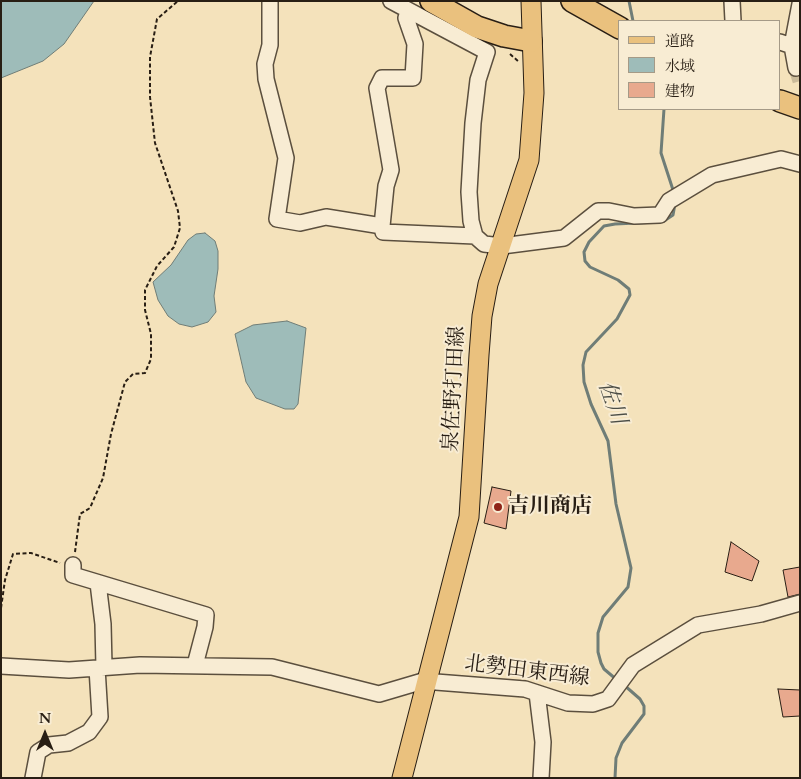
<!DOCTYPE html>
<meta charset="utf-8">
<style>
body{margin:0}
#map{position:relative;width:801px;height:779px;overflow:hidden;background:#f4e2bb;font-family:Cardo,"Noto Serif JP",serif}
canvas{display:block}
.frame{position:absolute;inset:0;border:2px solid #281e14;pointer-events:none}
.legend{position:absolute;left:618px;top:20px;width:162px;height:90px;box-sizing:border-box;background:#f8ecd3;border:1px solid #a59a87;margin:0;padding:6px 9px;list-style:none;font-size:15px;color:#281e14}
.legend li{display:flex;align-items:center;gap:10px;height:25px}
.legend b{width:25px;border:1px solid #a59a87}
.north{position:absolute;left:20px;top:709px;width:50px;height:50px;-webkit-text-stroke:4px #f8ecd3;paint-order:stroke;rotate:0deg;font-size:14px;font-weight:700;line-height:20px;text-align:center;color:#281e14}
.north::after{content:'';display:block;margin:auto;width:18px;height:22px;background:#281e14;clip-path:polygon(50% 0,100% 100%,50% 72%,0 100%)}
</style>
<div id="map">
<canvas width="801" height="779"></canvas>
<div class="frame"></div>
<ul class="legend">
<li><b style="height:6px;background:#eac17e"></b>道路</li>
<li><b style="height:14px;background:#9ebcb9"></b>水域</li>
<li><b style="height:14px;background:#e8a98e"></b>建物</li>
</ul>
<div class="north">N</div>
</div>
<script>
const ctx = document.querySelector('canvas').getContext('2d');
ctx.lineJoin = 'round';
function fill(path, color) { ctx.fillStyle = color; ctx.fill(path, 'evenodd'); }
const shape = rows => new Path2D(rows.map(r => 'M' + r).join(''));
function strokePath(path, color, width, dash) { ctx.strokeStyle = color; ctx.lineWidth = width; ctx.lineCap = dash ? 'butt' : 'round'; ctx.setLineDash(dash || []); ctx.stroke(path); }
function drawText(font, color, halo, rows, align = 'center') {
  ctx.font = font + ' Cardo,"Noto Serif JP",serif'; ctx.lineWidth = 4; ctx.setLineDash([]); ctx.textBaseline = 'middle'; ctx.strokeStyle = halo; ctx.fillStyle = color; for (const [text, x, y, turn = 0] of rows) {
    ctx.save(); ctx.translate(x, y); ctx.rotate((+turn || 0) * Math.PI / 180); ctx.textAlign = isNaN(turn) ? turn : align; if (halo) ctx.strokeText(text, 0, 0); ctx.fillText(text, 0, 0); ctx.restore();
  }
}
const water = shape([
 [1,1,94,1,64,44,43,61,1,78,1,1],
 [205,233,215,241,218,251,218,269,214,296,216,312,208,322,192,327,179,324,168,316,158,300,153,282,171,265,188,240,196,234,205,233],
 [287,321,306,328,298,404,294,409,285,409,256,398,246,382,235,334,253,325,287,321]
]);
fill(water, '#9ebcb9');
strokePath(water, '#6f7d77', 1);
strokePath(shape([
 [629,1,633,21],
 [664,109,661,153,674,193],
 [664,221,673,215,675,204],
 [617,680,604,669,601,663,598,652,598,633,603,617,628,587,631,568,616,504,608,441,591,404,584,382,583,365,586,352,617,319,630,295,629,289,618,280,590,267,585,261,584,252,589,242,604,226,615,224,658,222],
 [615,778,616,758,622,743,644,714,644,706,640,699,624,685]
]), '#6f7d77', 3);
const building = shape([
 [492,487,511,491,506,529,484,523,492,487],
 [731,542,759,561,752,581,725,572,731,542],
 [800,567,800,594,788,597,783,570,800,567],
 [778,689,800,690,800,716,783,717,778,689]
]);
fill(building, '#e8a98e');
strokePath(building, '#281e14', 1);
strokePath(shape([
 [796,68,800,81]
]), '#cbbb9a', 15, [15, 8]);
const minor = shape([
 [270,1,270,45,265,64,266,79,286,158,277,219,300,223,326,217,382,226],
 [391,1,487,52,478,80,473,123,469,192,471,221,475,236],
 [732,1,733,21],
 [408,11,406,18,415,44,413,78,382,78,377,88,391,170,386,186,382,226,383,232,475,236,484,244,502,246,564,238,598,211,609,211,634,216,660,215,669,201,712,175,781,159,800,164],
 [780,42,792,46,796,68],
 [792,46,800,4],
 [73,565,73,575,206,615,205,627,195,665],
 [98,583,103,624,104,667],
 [1,666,69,670,140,665,272,667,379,694,423,681,525,689,568,703,593,704,608,699,633,665,698,625,761,614,800,603],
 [537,693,543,742,541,778],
 [33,778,38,752,49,745,68,743,89,732,100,717,97,668]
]);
const major = shape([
 [402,778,469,517,479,355,482,316,488,284,529,160,534,93,531,1]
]);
const highway = shape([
 [431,1,477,27,504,36,531,41],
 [572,1,620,28],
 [780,101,800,108]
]);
strokePath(minor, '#5b4f3e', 18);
strokePath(major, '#281e14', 21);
strokePath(highway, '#281e14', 24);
strokePath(shape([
 [510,54,518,61],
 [75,552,80,514,90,508,103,478,111,434,125,382,133,374,145,373,151,359,151,334,145,310,145,290,157,266,174,247,180,228,178,211,155,143,150,97,150,57,157,19,178,1],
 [1,608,5,580,13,554,31,553,60,563]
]), '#281e14', 2, [4, 2.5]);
strokePath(minor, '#f8ecd3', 15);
strokePath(major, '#eac17e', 19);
strokePath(highway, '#eac17e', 21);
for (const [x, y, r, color] of [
 [498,507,5,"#8f2418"]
]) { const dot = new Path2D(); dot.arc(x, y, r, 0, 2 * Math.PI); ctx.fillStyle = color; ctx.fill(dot); strokePath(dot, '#f8ecd3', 2); }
drawText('21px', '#281e14', '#f8ecd3', [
 ["泉佐野打田線",455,389,-87],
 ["北勢田東西線",527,672,7]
]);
drawText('bold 21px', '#281e14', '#f8ecd3', [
 ["吉川商店",508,507]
], 'left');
drawText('italic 22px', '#4b4d46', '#f8ecd3', [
 ["佐川",611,403,71]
]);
</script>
